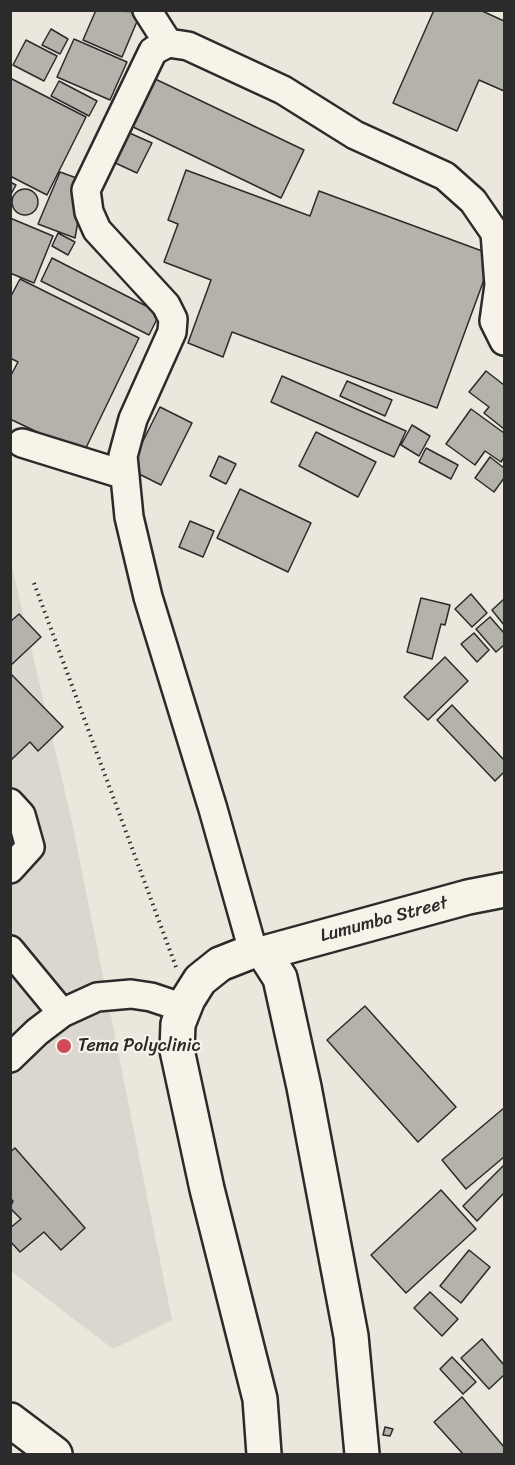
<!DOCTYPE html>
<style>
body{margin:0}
#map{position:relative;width:515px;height:1465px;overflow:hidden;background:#ebe7dd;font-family:Sriracha,sans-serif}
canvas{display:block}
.frame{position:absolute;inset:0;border:12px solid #2b2b2b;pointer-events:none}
</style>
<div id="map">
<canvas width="515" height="1465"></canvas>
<div class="frame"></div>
</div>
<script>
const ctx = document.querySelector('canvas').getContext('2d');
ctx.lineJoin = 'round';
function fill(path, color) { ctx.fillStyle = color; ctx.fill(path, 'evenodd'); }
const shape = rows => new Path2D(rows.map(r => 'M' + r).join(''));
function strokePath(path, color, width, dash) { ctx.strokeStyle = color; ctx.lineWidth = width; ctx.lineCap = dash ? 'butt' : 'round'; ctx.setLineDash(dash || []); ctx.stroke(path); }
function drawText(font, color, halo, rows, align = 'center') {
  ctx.font = font + ' Sriracha,sans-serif'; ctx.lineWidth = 4.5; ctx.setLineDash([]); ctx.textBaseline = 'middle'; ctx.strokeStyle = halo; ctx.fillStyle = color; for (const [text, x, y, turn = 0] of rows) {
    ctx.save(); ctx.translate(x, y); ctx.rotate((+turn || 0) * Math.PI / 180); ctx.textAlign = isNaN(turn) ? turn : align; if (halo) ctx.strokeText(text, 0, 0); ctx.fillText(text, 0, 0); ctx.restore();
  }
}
fill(shape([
 [10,558,72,822,172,1320,113,1349,11,1271]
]), '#dbd7ce');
const building = shape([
 [96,10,141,12,122,57,83,40,96,10],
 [434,10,480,10,504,21,504,91,479,80,457,131,393,103,434,10],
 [51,29,68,39,60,54,42,45,51,29],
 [74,39,127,62,110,100,57,77,74,39],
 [26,40,57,56,44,81,13,65,26,40],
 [151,77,304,150,281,198,129,125,151,77],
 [10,78,86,117,47,195,10,176,10,78],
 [59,81,97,101,89,116,51,96,59,81],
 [125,131,152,143,137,173,111,161,125,131],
 [186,170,310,216,319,191,493,255,437,408,232,332,223,357,188,343,211,280,164,262,178,224,168,220,186,170],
 [60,172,85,181,75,238,38,224,60,172],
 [10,182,16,185,10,196,10,182],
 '12 202a13 13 0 1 1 26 0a13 13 0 1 1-26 0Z',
 [10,218,53,236,34,283,10,273,10,218],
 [58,233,75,242,68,255,52,246,58,233],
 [52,258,160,313,149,335,41,281,52,258],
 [20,279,139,338,83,454,10,419,10,377,18,362,10,358,10,298,20,279],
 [486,371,504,385,504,429,484,413,489,407,469,392,486,371],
 [282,376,406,431,394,457,271,402,282,376],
 [347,381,392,400,385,416,340,396,347,381],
 [160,407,192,423,161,485,129,469,160,407],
 [471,409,504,433,504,457,501,462,485,451,475,465,446,444,471,409],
 [412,425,430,436,419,456,401,445,412,425],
 [316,432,376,462,358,497,299,466,316,432],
 [426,448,458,465,451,479,419,462,426,448],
 [219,456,236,464,226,484,210,476,219,456],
 [490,457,504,468,504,478,494,492,475,478,490,457],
 [240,489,311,523,288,572,217,538,240,489],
 [190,521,214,531,203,557,179,547,190,521],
 [471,594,487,613,472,627,455,609,471,594],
 [421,598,450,605,445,625,441,624,432,659,407,652,421,598],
 [504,599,504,625,492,610,504,599],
 [19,614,41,637,10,666,10,622,19,614],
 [490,617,504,633,504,645,496,652,476,629,490,617],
 [474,633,489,650,477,662,461,644,474,633],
 [445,657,468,681,428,720,404,697,445,657],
 [10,673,63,727,38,751,30,742,10,761,10,673],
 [452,705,504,760,504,772,495,781,437,720,452,705],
 [365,1006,456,1107,418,1142,327,1040,365,1006],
 [504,1108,504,1157,466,1189,442,1160,504,1108],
 [15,1148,85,1228,61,1250,44,1232,20,1252,10,1241,10,1228,21,1219,10,1208,13,1201,10,1198,10,1152,15,1148],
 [504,1165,504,1193,477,1221,463,1206,504,1165],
 [441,1190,476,1229,406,1293,371,1255,441,1190],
 [469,1250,490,1267,461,1303,440,1286,469,1250],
 [430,1292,458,1319,442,1336,414,1308,430,1292],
 [482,1339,504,1365,504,1375,489,1389,461,1358,482,1339],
 [452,1357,476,1382,463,1394,440,1369,452,1357],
 [462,1397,504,1447,504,1454,463,1454,434,1422,462,1397],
 [385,1427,393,1429,390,1436,383,1435,385,1427]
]);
fill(building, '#b5b2ab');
strokePath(building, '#2b2b2b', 1.5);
const minor = shape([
 [147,10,168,43],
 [22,443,125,475],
 [10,803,21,815,30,847,10,869],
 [10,950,62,1013],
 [253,951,213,809,148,597,129,517,123,456,133,419,172,332,173,319,166,305,97,230,89,212,86,190,153,51,168,43,188,46,283,90,355,135,445,176,473,201,495,233,499,285,494,321,504,341],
 [10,1058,37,1032,62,1013,97,997,131,994,151,997,184,1008]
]);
const major = shape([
 [264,953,280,978,304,1087,351,1336,362,1454],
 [10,1420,55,1454],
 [264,1454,260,1399,207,1189,177,1050,178,1024,188,999,200,980,220,964,253,951,264,953,468,897,504,890]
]);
strokePath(minor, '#2b2b2b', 32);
strokePath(major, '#2b2b2b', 38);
strokePath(shape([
 [34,583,176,967]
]), '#2b2b2b', 4, [1.5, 4.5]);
strokePath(minor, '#f7f3e8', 27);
strokePath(major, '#f7f3e8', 33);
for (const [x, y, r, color] of [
 [64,1046,8,"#d1495b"]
]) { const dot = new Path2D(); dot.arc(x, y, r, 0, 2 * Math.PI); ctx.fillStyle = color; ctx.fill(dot); strokePath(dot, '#f7f3e8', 2); }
drawText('18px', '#2b2b2b', '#f7f3e8', [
 ["Lumumba Street",384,920,-15]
]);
drawText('18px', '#2b2b2b', '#f7f3e8', [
 ["Tema Polyclinic",78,1046]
], 'left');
</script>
